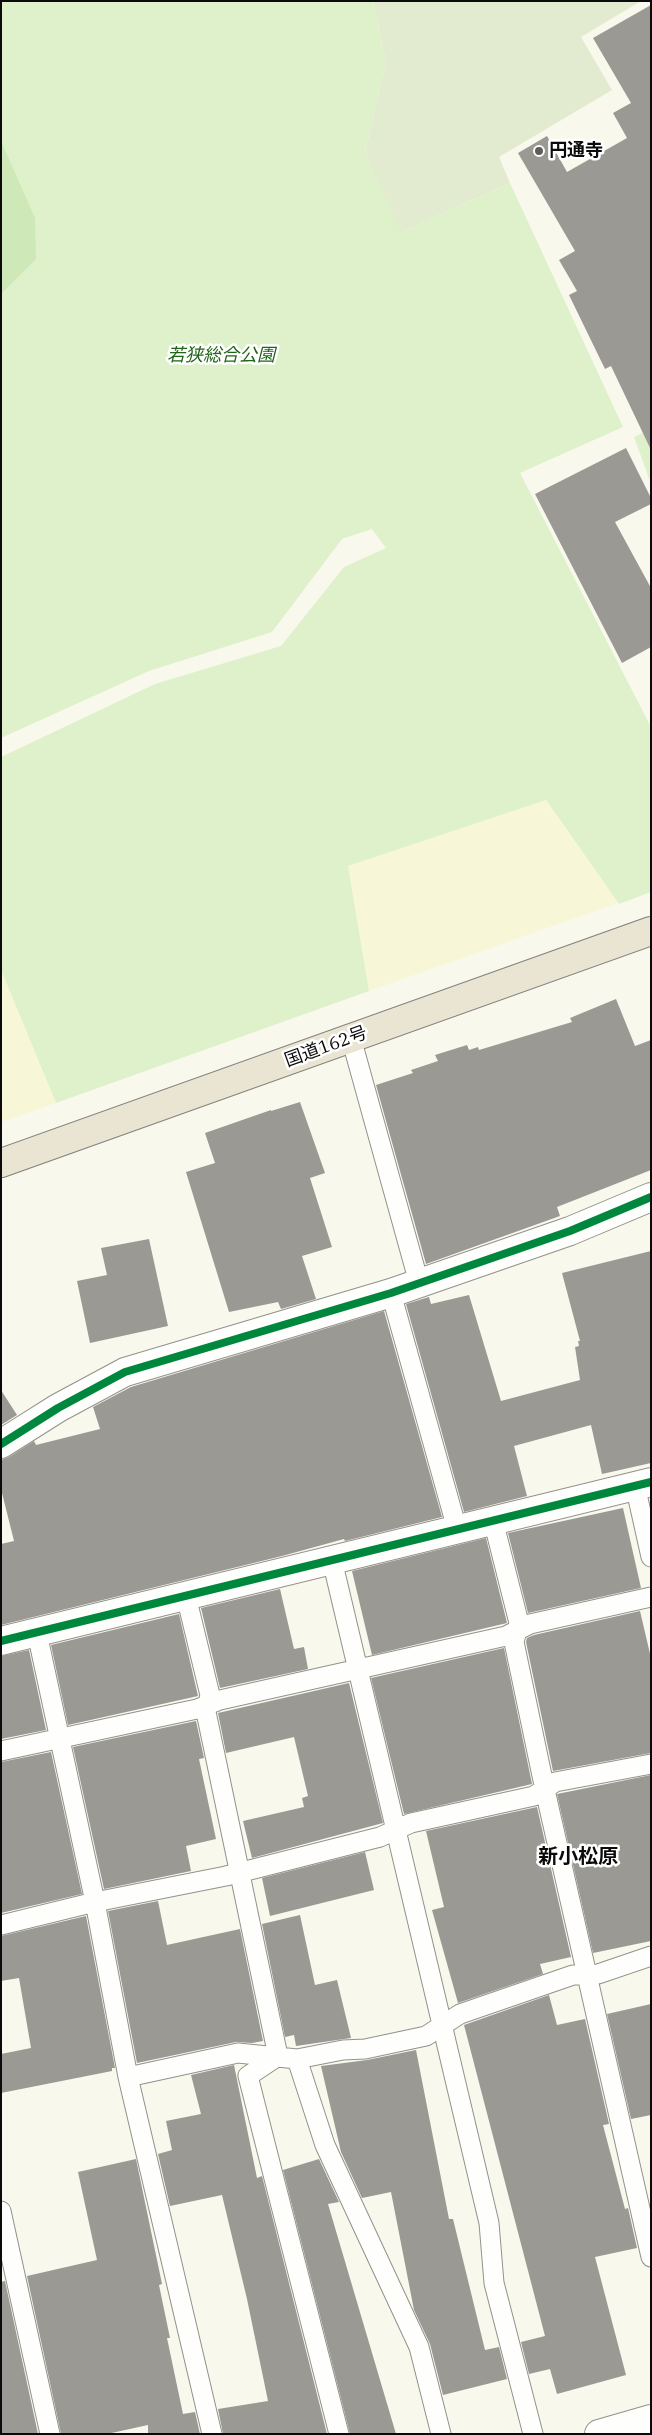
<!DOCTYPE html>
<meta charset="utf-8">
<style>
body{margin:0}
#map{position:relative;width:652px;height:2435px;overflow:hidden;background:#f9f8ec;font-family:"IBM Plex Serif",serif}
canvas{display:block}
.frame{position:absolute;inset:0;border:2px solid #0a0a0a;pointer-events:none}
</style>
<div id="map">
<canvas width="652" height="2435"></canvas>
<div class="frame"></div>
</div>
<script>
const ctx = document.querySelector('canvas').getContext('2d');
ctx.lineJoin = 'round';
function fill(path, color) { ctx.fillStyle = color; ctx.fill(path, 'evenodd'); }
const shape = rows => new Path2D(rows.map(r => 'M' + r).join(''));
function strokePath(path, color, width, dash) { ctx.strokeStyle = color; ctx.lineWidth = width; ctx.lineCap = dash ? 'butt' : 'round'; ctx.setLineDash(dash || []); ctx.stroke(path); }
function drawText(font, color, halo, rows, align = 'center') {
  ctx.font = font + ' "IBM Plex Serif","Noto Sans JP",serif'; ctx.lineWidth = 5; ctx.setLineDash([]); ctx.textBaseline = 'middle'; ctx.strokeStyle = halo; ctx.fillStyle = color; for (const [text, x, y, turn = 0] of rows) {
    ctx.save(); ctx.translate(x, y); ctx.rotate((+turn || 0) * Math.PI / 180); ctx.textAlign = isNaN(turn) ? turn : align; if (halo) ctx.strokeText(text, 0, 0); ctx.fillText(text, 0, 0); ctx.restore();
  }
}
fill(shape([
 [545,800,618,903,369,991,348,866],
 [1,970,56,1103,1,1122]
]), '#f7f7d7');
fill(shape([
 [1,1,373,1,386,62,365,153,403,231,510,183,623,427,520,473,651,727,651,892,619,904,546,800,348,866,369,991,56,1103,1,970,1,757,155,684,281,646,344,567,386,548,372,529,342,539,272,632,149,671,1,738],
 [651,429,651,484,634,437]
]), '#dff1ca');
fill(shape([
 [1,141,35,218,36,259,1,294]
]), '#cee9b7');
fill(shape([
 [373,1,641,1,581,37,612,90,499,157,510,183,401,232,365,153,386,62]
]), '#e2ebcf');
fill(shape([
 [651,5,651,450,611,366,605,369,569,295,577,291,559,260,575,251,518,153,547,136,567,172,627,138,613,113,631,103,593,38],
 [626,448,651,498,651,504,615,522,651,588,651,647,622,663,535,494],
 [616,999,635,1046,651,1040,651,1170,557,1207,560,1216,426,1264,376,1085,413,1073,411,1070,438,1061,435,1055,467,1045,469,1050,478,1047,479,1050,572,1022,570,1018],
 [300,1102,325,1173,310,1178,332,1247,302,1256,316,1299,281,1309,278,1302,229,1312,186,1172,215,1163,205,1133,271,1110,271,1111],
 [149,1239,168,1326,90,1343,77,1281,107,1275,101,1248],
 [651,1251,651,1463,602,1474,591,1425,514,1446,527,1496,464,1512,406,1304,429,1297,431,1304,469,1295,501,1401,580,1380,575,1347,579,1346,578,1341,580,1341,562,1273],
 [384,1311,442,1517,345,1541,344,1539,282,1556,1,1625,1,1544,14,1541,1,1489,1,1460,9,1457,34,1441,36,1445,100,1429,93,1407,131,1387],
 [1,1390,17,1415,1,1425],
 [623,1508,641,1588,528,1613,508,1533],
 [486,1538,507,1623,372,1655,352,1571],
 [280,1589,294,1649,304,1647,308,1669,220,1688,201,1608],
 [640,1611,651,1658,651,1753,553,1771,526,1642,527,1638,534,1635],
 [179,1614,198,1696,68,1725,51,1645],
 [504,1648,532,1784,404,1814,371,1678],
 [29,1650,46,1730,1,1739,1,1656],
 [349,1683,383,1823,252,1858,243,1821,304,1807,302,1798,308,1796,294,1737,226,1753,218,1713],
 [196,1721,204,1758,199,1759,216,1839,186,1846,191,1871,104,1889,73,1747],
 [51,1752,82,1894,1,1913,1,1762],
 [651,1775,651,1941,593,1953,557,1794],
 [537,1807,571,1957,540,1964,543,1974,458,2003,432,1910,444,1907,426,1831],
 [365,1852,374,1890,270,1916,262,1878],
 [158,1901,167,1945,240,1929,263,2041,252,2043,236,2042,137,2063,108,1911],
 [300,1915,315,1985,337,1980,351,2038,296,2046,294,2035,285,2037,262,1924],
 [86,1916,115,2068,112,2068,112,2071,1,2093,1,2054,31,2048,19,1978,1,1981,1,1936],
 [549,1995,557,2025,585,2019,609,2124,603,2125,625,2209,628,2208,637,2248,595,2257,626,2375,557,2394,550,2369,529,2374,521,2342,545,2336,464,2025],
 [651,2004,651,2115,631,2119,607,2014],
 [416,2050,449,2219,453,2219,485,2350,499,2347,507,2379,443,2395,430,2344,414,2310,391,2192,362,2198,341,2152,321,2066,367,2060],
 [234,2065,257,2178,262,2176,327,2434,223,2434,218,2409,268,2401,247,2299,222,2195,170,2206,158,2154,172,2150,166,2121,201,2114,191,2075],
 [136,2159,162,2284,159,2285,170,2338,167,2338,183,2414,195,2412,200,2434,148,2434,148,2425,107,2434,61,2434,27,2276,97,2260,78,2172],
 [319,2159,339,2202,328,2204,396,2434,350,2434,283,2170],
 [5,2281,38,2434,1,2434,1,2282]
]), '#9b9993');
const service = shape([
 [351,1038,419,1283],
 [391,1293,457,1529],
 [635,1485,651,1557],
 [493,1520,519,1623,514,1642,545,1790,651,2257],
 [332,1560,489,2223,494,2283,533,2434],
 [186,1596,210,1695,206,1712,278,2056,248,2076,339,2434],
 [37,1633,95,1902,128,2077,212,2434],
 [1,1751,197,1709,220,1700,506,1636,530,1624,651,1597],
 [1,1925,95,1902,226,1876,380,1837,411,1823,534,1796,555,1782,651,1764],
 [297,2059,343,2050,365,2049,426,2036,460,2014,573,1975,598,1974,651,1956],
 [128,2077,238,2053,297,2059,325,2145,419,2347,441,2434],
 [1,2211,50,2434]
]);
const minor = shape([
 [1,1444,58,1408,125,1372,391,1293,570,1231,651,1197],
 [1,1641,651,1482]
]);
const tertiary = shape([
 [599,2434,651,2419]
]);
const trunk = shape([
 [1,1163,651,931]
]);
strokePath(service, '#92918c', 21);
strokePath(minor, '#92918c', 30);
strokePath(tertiary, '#92918c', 30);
strokePath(trunk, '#7f7e79', 30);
strokePath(service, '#fefefc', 19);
strokePath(minor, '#fefefc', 28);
strokePath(tertiary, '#fefefc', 28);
strokePath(trunk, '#eae4d3', 28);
strokePath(shape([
 [1,1444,58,1408,125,1372,391,1293,570,1231,651,1197],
 [1,1641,651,1482]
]), '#00873e', 8);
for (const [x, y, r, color] of [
 [539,151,5,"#5e5d59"]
]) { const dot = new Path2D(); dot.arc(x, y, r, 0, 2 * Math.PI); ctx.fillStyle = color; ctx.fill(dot); strokePath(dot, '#fff', 2); }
drawText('bold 18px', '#0a0a0a', '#fff', [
 ["円通寺",549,151]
], 'left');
drawText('italic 18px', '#216417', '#fff', [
 ["若狭総合公園",221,356]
]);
drawText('18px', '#0a0a0a', '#fff', [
 ["国道162号",326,1047,-20]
]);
drawText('bold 20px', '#0a0a0a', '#fff', [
 ["新小松原",578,1857]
]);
</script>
